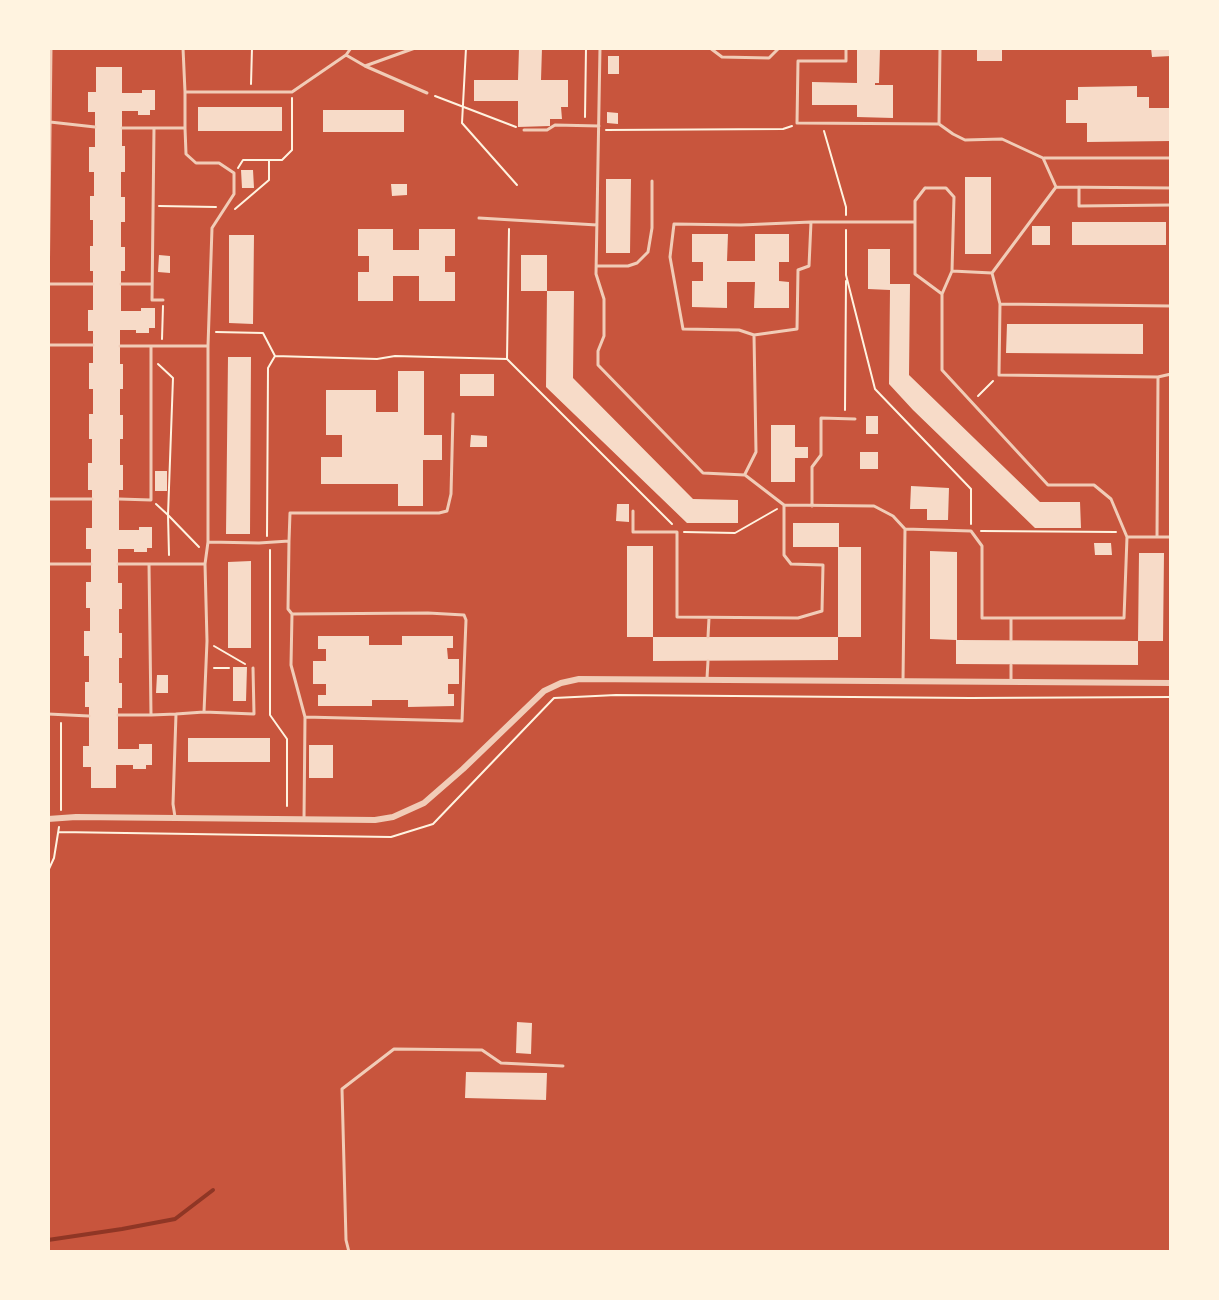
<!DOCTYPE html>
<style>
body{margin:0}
#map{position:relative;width:1219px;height:1300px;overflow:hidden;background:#c8553d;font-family:"IBM Plex Serif",serif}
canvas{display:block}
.frame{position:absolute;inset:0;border:50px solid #fff3e0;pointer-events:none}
</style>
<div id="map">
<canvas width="1219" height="1300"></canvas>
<div class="frame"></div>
</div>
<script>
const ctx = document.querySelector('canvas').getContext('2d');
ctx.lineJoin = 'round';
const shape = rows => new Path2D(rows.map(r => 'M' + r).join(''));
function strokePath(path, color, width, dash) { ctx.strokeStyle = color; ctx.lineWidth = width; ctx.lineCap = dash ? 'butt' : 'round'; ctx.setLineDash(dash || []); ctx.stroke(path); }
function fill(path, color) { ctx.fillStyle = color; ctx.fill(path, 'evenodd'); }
strokePath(shape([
 [48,1240,122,1229,175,1219,213,1190]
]), '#8f3625', 4);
fill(shape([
 [519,48,542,48,541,80,568,80,568,107,561,107,562,119,550,119,550,126,518,127,518,101,474,101,474,80,518,80],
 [857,48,880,48,879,83,875,83,875,85,893,85,893,118,857,117,857,105,812,105,812,82,857,83],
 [977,48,1002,48,1002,61,977,61],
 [1151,48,1171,48,1171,56,1152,57],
 [608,56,619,56,619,74,608,74],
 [96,67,122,67,122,93,142,93,142,90,155,90,155,110,150,110,150,115,138,115,138,111,122,111,122,146,125,146,125,172,121,172,121,197,125,197,125,222,121,222,121,247,125,247,125,271,121,271,121,311,141,311,141,308,155,308,155,328,149,328,149,333,136,333,136,330,120,330,120,364,123,364,123,389,120,389,120,415,123,415,123,439,120,439,120,465,123,465,123,490,119,490,119,530,139,530,139,527,152,527,152,548,147,548,147,552,134,552,134,549,118,549,118,583,122,583,122,609,119,609,119,633,122,633,122,658,119,658,119,683,122,683,122,708,118,708,118,749,139,749,139,744,152,744,152,765,146,765,146,769,133,769,133,765,116,765,116,788,91,788,91,767,83,767,83,746,89,746,89,707,85,707,85,682,89,682,89,656,84,656,84,631,90,631,90,608,86,608,86,582,91,582,91,549,86,549,86,528,92,528,92,490,88,490,88,463,92,463,92,439,89,439,89,414,93,414,93,389,89,389,89,363,93,363,93,331,88,331,88,310,93,310,93,271,90,271,90,246,93,246,93,220,90,220,90,196,94,196,94,172,89,172,89,147,95,147,95,112,88,112,88,92,96,92],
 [1137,86,1137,97,1149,97,1149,108,1171,108,1171,141,1087,142,1087,123,1066,123,1066,100,1078,100,1078,87],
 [198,107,282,107,282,131,198,131],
 [323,110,404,110,404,132,323,132],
 [607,112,618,113,618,124,607,123],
 [241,170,253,170,254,188,242,188],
 [965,177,991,177,991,254,965,254],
 [606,179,631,179,630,253,606,253],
 [391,184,407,184,407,195,392,196],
 [1072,222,1166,222,1166,245,1072,245],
 [1032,226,1050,226,1050,245,1032,245],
 [358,229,393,229,393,250,419,250,419,229,455,229,455,256,445,256,445,272,455,272,455,301,419,301,419,276,393,276,393,301,358,301,358,272,369,272,369,256,358,256],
 [692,234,728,234,727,261,755,261,755,234,789,234,789,262,779,262,779,281,789,282,789,308,754,308,755,282,727,282,727,308,692,307,692,281,703,281,703,262,692,262],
 [229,235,254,235,253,324,229,323],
 [868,249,890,249,890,284,910,284,909,375,1040,502,1080,502,1081,528,1035,528,913,410,889,384,890,290,868,289],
 [159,255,170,256,170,273,158,272],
 [521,255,547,255,547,291,521,291],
 [547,291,574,291,573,378,693,499,738,500,738,523,687,523,546,387],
 [1007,324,1143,324,1143,354,1006,353],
 [228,357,251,357,250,534,226,534],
 [398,371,424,371,424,435,442,435,442,460,423,460,423,506,398,506,398,484,321,484,321,457,342,457,342,435,326,435,326,390,376,390,376,412,398,412],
 [460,374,494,374,494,396,460,396],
 [866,416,878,416,878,434,866,434],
 [771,425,795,425,795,447,808,447,808,458,795,458,795,482,771,482],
 [471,435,487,436,487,447,470,447],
 [860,452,878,452,878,469,860,469],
 [155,471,167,471,167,491,155,491],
 [911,486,949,488,948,520,927,520,927,509,910,509],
 [617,504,629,504,629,522,616,521],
 [793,523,839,523,839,547,861,547,861,637,838,637,838,547,793,547],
 [1094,543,1111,543,1112,555,1095,555],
 [627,546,653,546,653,637,627,637],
 [930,551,957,552,957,640,1138,641,1138,665,956,664,956,640,930,639],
 [1139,553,1164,553,1163,641,1138,641],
 [251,561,251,648,228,648,228,562],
 [318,636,369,636,369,645,402,645,402,636,453,636,453,648,447,648,448,659,459,659,459,684,448,684,448,694,454,694,454,706,408,707,408,700,372,700,372,706,318,706,318,695,326,695,326,684,313,684,313,661,326,661,326,649,318,649],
 [653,637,838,637,838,660,653,661],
 [233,667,247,667,246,701,233,701],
 [157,675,168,675,168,693,156,693],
 [188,738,270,738,270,762,188,762],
 [309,745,333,745,333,778,309,778],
 [517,1022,532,1023,531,1054,516,1053],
 [466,1072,547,1073,546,1100,465,1098]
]), '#f7dbc8');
strokePath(shape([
 [466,48,462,123,517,185],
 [251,84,252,48],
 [435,96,516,127],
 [585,117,586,48],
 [606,130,783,129,792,126],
 [824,131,846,207,846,215],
 [238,168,243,160,282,160,292,150,292,98],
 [159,206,216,207],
 [235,209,269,180,269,161],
 [509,229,507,359,672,524],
 [846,275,875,389,971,489,971,524],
 [846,275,846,230],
 [216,332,263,333,275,356,377,359,395,356,507,359],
 [162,339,163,306],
 [158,364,173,378,168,515,199,547],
 [978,396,993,381],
 [845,410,846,281],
 [156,504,168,515,169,555],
 [981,531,1116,532],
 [684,532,735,533,777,509],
 [267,536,268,368,275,356],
 [270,550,270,715,287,739,287,806],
 [214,646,245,664],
 [214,668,229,668],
 [61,723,61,810],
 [59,832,391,837,433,824,554,698,616,695,970,698,1171,697],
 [48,871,54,858,59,827]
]), '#fff3e0', 2);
strokePath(shape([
 [183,48,185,92,292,92,346,55,365,66,415,48],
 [600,48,596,274,604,299,604,336,598,351,598,365,703,473,745,475,784,505],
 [710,48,722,57,769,58,779,48],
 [846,48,846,61,798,61,797,123,939,124,940,48],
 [346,55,351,48],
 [365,66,427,93],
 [50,122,95,127],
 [939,124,953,134,965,140,1002,139,1043,158,1056,187],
 [122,128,154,128],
 [185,128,186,154,196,163,219,163,234,173,234,194,212,228,208,346],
 [524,130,547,130,555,125,599,126],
 [1044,158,1171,158],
 [1079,187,1079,206,1171,205],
 [925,188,946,188,954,197,952,271,942,294,915,274,915,201,925,188],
 [479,218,597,225],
 [811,222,809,266,798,270,797,329,754,335,739,330,683,329,670,257,674,224,741,225,811,222,915,222],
 [597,266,628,266,637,263,648,252,652,228,652,181],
 [952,271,992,273,1056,187,1171,188],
 [992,273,1000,304],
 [48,284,93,284],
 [121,284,152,284],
 [163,300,152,300,154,128,185,128,185,92],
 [48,301,51,48],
 [1171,306,1000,304,999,375,1158,377,1171,374],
 [48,345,93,345],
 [120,346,208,346,208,542,205,564,207,641,204,712,176,714],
 [745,474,756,452,754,335],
 [48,499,92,499],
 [119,499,151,500,151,346],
 [812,506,812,467,821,455,821,418,855,419],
 [633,511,633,532,677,532,677,617,798,618,822,611,823,565,791,564,784,555,784,505,874,506,893,516,905,529,903,680],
 [905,529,971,531,982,546,982,618,1124,618,1127,537,1111,499,1094,485,1048,485,942,370,942,294],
 [1127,537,1171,537],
 [1157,537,1158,377],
 [289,541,288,609,292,614,291,665,305,717],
 [208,542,259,543,289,541,290,513,439,513,447,511,451,494,453,414],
 [48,564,91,564],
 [118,564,149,564,151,715,176,714,173,804,175,817],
 [149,564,205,564],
 [292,614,428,613,464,615,466,620,462,721,305,717,304,819],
 [1011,618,1011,640],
 [708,637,709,618],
 [1011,665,1011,681],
 [707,678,708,661],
 [204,712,254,714,253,668],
 [48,714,89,716],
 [118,715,151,715],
 [349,1252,346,1240,342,1089,394,1049,482,1050,501,1063,563,1066]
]), '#f1ccb7', 3);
strokePath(shape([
 [48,819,76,817,375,820,393,817,424,803,463,769,544,691,561,683,579,679,1171,683]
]), '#f1ccb7', 6);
</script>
